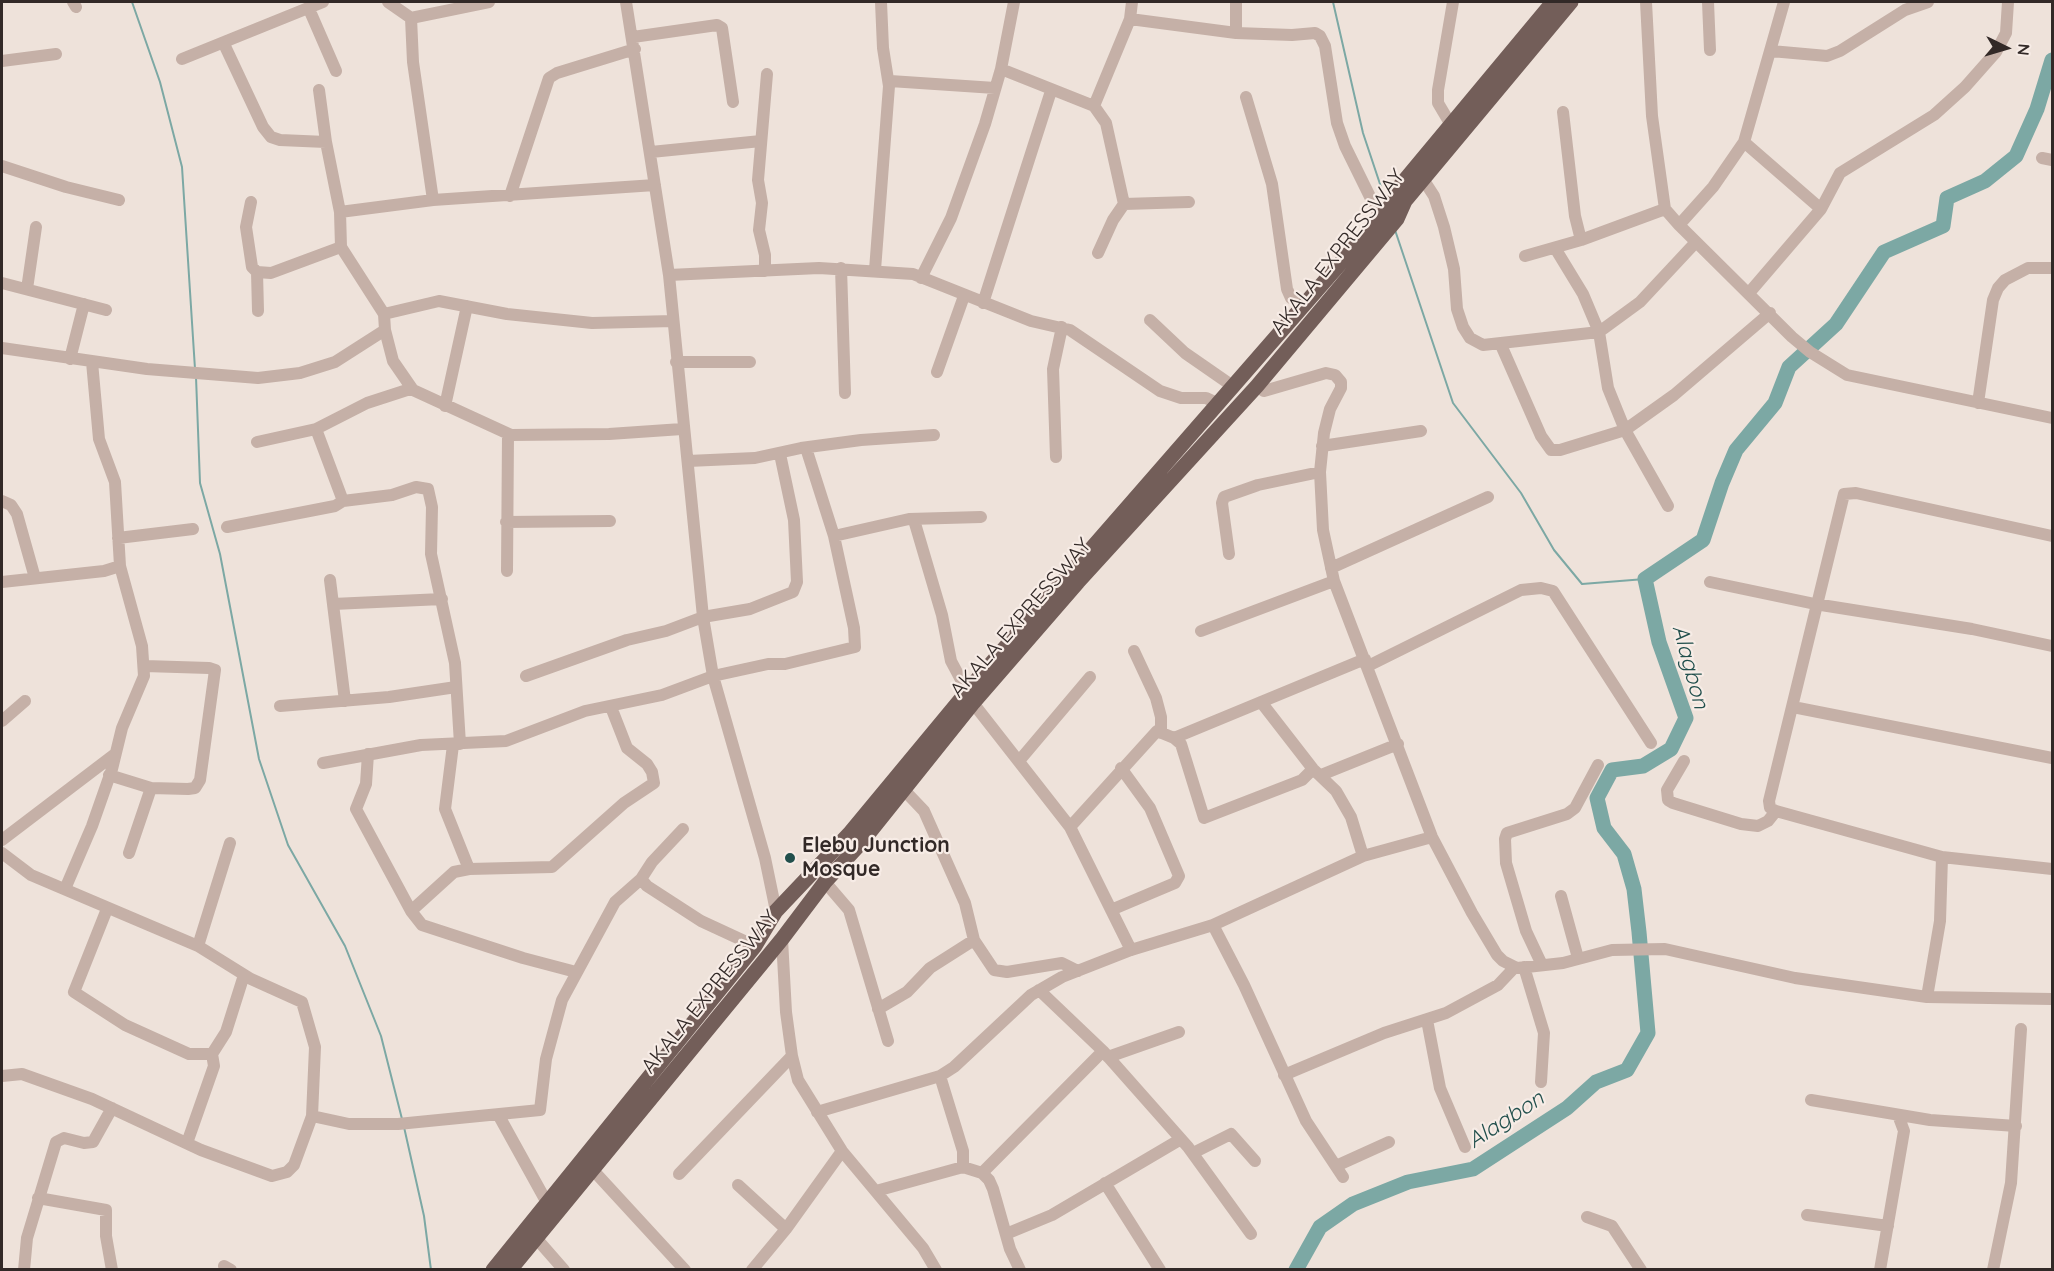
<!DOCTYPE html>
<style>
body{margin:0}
#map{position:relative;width:2054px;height:1271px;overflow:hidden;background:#eee2da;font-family:Quicksand,sans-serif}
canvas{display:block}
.frame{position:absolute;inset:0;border:3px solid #322927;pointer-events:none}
.north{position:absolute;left:1976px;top:18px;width:60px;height:60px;-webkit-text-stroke:4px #f7ece6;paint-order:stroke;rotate:95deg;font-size:16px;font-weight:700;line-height:24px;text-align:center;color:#322927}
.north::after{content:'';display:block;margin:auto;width:21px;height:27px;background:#322927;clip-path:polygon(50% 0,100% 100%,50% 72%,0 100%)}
</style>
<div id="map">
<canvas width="2054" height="1271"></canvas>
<div class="frame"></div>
<div class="north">N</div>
</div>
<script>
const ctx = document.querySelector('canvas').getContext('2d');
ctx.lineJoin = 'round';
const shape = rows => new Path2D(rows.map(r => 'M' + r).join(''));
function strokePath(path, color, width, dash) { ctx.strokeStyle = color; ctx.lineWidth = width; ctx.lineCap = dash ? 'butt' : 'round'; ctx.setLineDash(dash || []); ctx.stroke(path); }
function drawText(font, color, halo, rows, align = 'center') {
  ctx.font = font + ' Quicksand,sans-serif'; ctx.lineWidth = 4.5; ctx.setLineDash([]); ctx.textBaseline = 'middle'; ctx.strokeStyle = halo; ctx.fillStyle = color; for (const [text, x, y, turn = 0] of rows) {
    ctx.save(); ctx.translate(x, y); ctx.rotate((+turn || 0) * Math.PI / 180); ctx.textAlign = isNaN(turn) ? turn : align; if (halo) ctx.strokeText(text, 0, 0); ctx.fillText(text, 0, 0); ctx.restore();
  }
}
strokePath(shape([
 [132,2,160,82,182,167,195,369],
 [1333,2,1363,133,1386,202],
 [1395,230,1453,403,1521,493,1554,550,1582,584,1645,579],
 [196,377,200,483,220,554,259,759,288,845,345,946,381,1036,402,1119],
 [404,1127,424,1216,431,1270]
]), '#7ca8a4', 2);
strokePath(shape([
 [1296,1270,1320,1227,1353,1204,1408,1182,1473,1169,1567,1108,1596,1082,1627,1070,1648,1033,1639,932,1634,889,1624,854,1604,828,1597,798,1612,770,1643,766,1671,749,1686,718,1659,642,1645,579,1703,540,1722,483,1736,450,1775,403,1789,367,1836,324,1884,252,1943,226,1947,198,1985,181,2016,156,2037,109,2052,60]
]), '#7ca8a4', 15);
strokePath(shape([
 [73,2,76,7],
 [388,2,411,18,413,62,433,200],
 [626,2,669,275,703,617,713,676,765,858,776,911],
 [1236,2,1236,33],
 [1646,2,1652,116,1665,209,1679,225,1792,337,1810,352,1847,375,2052,418],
 [1708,2,1710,50],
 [309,9,336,71],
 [411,18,489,2],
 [1130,19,1236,33,1292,35,1315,33,1320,36,1325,46,1337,123,1345,146,1380,217],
 [633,37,717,25,722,28,733,102],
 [224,44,263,127,271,137,280,140,326,142,340,212,341,247,384,314],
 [1771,51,1827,56,1840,51,1905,10,1928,2],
 [182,59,323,2],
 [2,61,56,54],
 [1001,69,1094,106,1106,123,1124,204,1189,202],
 [890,81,995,88],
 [319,90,326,142],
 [1246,97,1272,184,1287,289,1291,298,1304,306],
 [1094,106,1130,19,1132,2],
 [1563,112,1575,216,1581,240],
 [1451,125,1438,103,1438,90,1453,2],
 [1744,142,1821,209],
 [651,152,761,141],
 [2042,158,2052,160],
 [2,166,66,187,119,200],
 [1423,179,1434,196,1444,227,1454,269,1457,309,1463,327,1470,338,1483,345,1599,332,1640,302,1696,242],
 [510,196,549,78,557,73,635,49],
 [251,202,246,227,252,267,257,272,271,273,341,247],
 [340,212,433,200,655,185],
 [1679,225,1713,187,1744,142,1784,2],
 [1555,248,1583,294,1599,332,1608,388,1625,430,1668,506],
 [1098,253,1113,220,1124,204],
 [1525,256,1581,240,1665,209],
 [841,268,845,393],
 [875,270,889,86,883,48,881,2],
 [765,271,765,255,759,230,762,203,758,180,767,74],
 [257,272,258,311],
 [669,275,819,268,913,274,1031,321,1070,330,1160,391,1181,398,1206,398,1219,404],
 [921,278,951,218,985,124,1001,69,1014,2],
 [2,283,106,310],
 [27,289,36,227],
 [1749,293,1821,209,1840,173,1934,115,1965,87,1996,52,2006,33,2008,2],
 [983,303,1051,91],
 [1150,320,1185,353,1234,387],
 [385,330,393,361,413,390,511,435,609,434,682,429],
 [1501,345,1541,436,1551,450,1560,450,1625,430,1674,395,1770,313],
 [2,348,147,369,258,378,300,373,335,362,385,330,384,314,439,301,507,314,592,323,673,321],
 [70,359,84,304],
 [676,362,750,362],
 [937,372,964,296],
 [1257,386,1264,391,1326,373,1335,375,1341,382,1341,388,1330,409,1324,433,1320,472,1323,530,1334,581,1432,837,1472,913,1497,955,1503,961,1517,968,1527,967,1563,963,1612,950,1665,949,1795,978,1927,997,2052,999],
 [1978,403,1993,300,1998,288,2005,280,2028,268,2052,268],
 [445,406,467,306],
 [316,429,343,501],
 [257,442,316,429,367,403,407,390,413,390],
 [1322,446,1421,431],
 [1056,457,1053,369,1062,327],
 [688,461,755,458,801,448,861,440,934,435],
 [2,501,11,505,17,514,35,578],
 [914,520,942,615,951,661,967,691],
 [506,522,610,521],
 [227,527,335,506,343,501,392,495,416,487,428,489,432,507,431,554,455,663,460,744],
 [834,536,909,519,981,517],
 [2052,536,1856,493,1844,494,1769,801,1770,808,1776,811,1942,857,2052,869],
 [118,538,193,529],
 [1229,554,1222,503,1224,497,1258,485,1320,472],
 [1331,568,1488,497],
 [507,571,508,434],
 [330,580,345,701],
 [2,582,104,571,120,566],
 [1710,582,1815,604,1972,629,2052,646],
 [333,604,442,599],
 [1201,631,1334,581],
 [1134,651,1156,698,1161,717,1161,733],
 [1368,666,1521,590,1541,588,1553,591,1651,743],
 [526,676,627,640,666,631,703,617,750,609,793,592,797,582,794,520,780,454],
 [1261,702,1313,769,1336,791,1351,817,1363,856],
 [973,703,1070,827,1131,950],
 [280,706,389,697,456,687],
 [1793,707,2052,758],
 [2,721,25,701],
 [1174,738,1365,659],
 [453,745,445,809,469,869],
 [368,754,366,784,356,809,411,911,422,925,523,958,576,972],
 [1019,761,1090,677],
 [1684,761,1667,790,1668,800,1673,803,1741,824,1758,826,1768,821,1776,811],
 [323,763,421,745,506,741,585,711,662,695,713,676,768,664,785,664,855,647,854,628,834,536,806,448],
 [109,775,151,788,188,789,195,788,200,780,215,670,209,668,145,666],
 [1321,775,1398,744],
 [904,790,924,811,965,903,974,940,994,970,1007,972,1062,963,1078,971],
 [1070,827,1157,731,1174,738,1181,744,1204,818,1302,780,1313,769],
 [2,840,115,754],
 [2,853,31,875,198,946,251,979,302,1002,315,1047,312,1116,294,1165,287,1172,272,1176,201,1150,92,1099,22,1074,2,1076],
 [129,853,151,788],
 [641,879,647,886,701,921,755,946],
 [825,882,849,910,888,1041],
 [65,889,92,826,112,769,122,728,144,676,142,646,120,566,115,482,99,439,92,362],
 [1561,896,1578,958],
 [107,909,74,992,125,1025,189,1054,212,1054,226,1032,244,975],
 [1111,910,1175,883,1179,876,1150,808,1121,768],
 [411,911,454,872,469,869,552,867,624,803,654,783,652,772,647,764,627,748,611,707],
 [1213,925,1244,985,1306,1121,1343,1177],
 [782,939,786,1012,792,1056,798,1080,842,1151,923,1248,936,1270],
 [198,946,230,843],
 [1542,965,1526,931,1506,863,1505,839,1507,833,1567,814,1575,808,1598,765],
 [1524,967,1544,1033,1541,1082],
 [1039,990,1103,1051,1188,1147,1251,1234],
 [1927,997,1940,921,1942,857],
 [878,1009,907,992,930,968,974,940],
 [1427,1020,1440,1088,1465,1147],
 [1108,1057,1179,1032],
 [1284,1075,1384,1033,1446,1013,1498,985,1515,967],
 [940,1076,963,1151,963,1167],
 [1811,1100,1930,1120,2016,1126],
 [817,1112,940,1076,954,1067,1031,995,1062,977,1131,950,1213,925,1363,856,1432,837],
 [312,1116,349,1124,398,1124,540,1110,546,1059,562,1000,615,902,641,879,652,862,683,829],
 [499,1116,546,1201],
 [187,1143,214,1066,212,1054],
 [1193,1153,1231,1134,1255,1161],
 [1336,1166,1389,1142],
 [592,1169,685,1270],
 [982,1173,1103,1051],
 [679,1174,792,1056],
 [1105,1183,1160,1270],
 [738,1185,786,1229,842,1151],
 [876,1191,963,1167,982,1173,989,1180,993,1189,1010,1249,1020,1270],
 [38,1198,106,1210,106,1236,112,1270],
 [1807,1215,1888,1226],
 [1587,1217,1612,1226,1641,1270],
 [1006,1234,1052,1215,1181,1139],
 [536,1238,564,1270],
 [224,1266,231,1270],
 [24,1270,27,1238,56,1142,64,1138,84,1143,93,1142,112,1108],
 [752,1270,786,1229],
 [1880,1270,1904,1131,1898,1115],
 [1993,1270,2011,1183,2021,1029]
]), '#c5b0a7', 12);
strokePath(shape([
 [493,1270,755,946,776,911,849,834,975,682,1392,204,1399,187,1553,2],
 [510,1270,782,939,825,882,861,843,973,703,1078,582,1257,386,1397,219,1405,201,1571,2]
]), '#735e59', 15);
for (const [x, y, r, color] of [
 [790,858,6,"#214f4c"]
]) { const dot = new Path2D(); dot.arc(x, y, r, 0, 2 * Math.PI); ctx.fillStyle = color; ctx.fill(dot); strokePath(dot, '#f7ece6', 2); }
drawText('21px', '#322927', '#f7ece6', [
 ["AKALA EXPRESSWAY",1338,252,-52],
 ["AKALA EXPRESSWAY",1021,618,-49],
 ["AKALA EXPRESSWAY",710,992,-51]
]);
drawText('bold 21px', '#322927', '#f7ece6', [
 ["Elebu Junction",802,846],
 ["Mosque",802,870]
], 'left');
drawText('italic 22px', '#214f4c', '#f7ece6', [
 ["Alagbon",1690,667,75],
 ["Alagbon",1506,1120,-33]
]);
</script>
